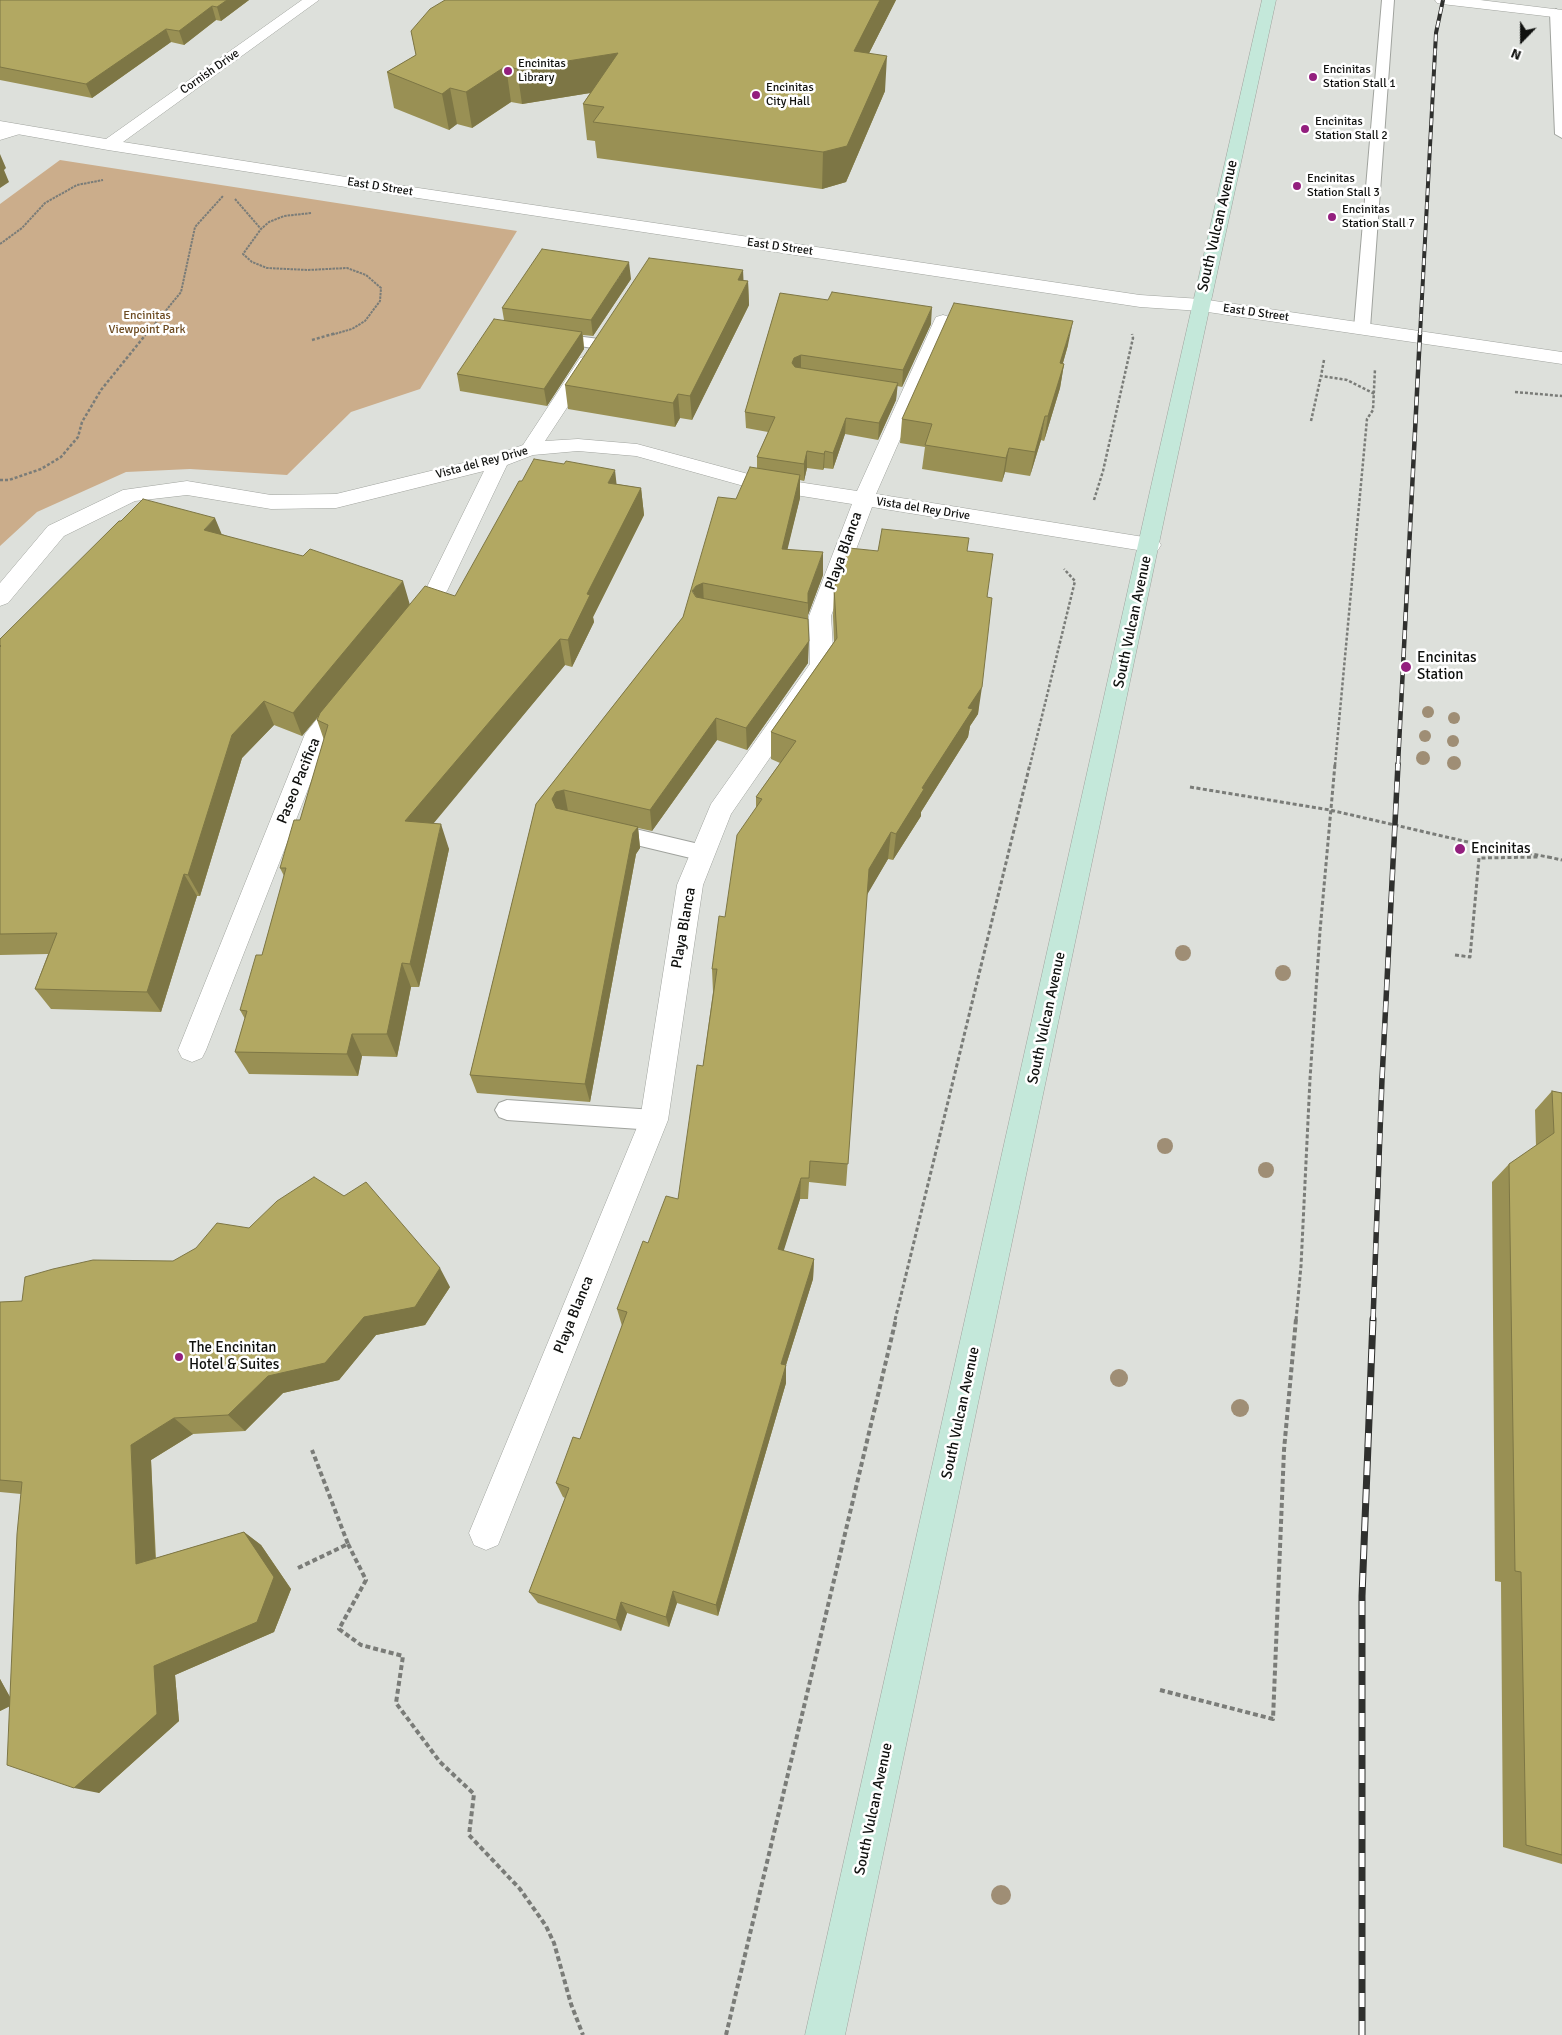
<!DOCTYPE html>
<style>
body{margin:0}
#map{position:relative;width:1562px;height:2035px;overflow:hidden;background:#dde0db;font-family:Signika,sans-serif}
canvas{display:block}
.north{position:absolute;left:1497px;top:15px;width:50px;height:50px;-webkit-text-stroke:4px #fff;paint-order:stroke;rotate:202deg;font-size:14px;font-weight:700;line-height:20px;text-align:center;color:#10110f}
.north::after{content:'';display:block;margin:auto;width:18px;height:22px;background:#10110f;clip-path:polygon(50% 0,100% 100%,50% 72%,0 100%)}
</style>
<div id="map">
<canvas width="1562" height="2035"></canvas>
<div class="north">N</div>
</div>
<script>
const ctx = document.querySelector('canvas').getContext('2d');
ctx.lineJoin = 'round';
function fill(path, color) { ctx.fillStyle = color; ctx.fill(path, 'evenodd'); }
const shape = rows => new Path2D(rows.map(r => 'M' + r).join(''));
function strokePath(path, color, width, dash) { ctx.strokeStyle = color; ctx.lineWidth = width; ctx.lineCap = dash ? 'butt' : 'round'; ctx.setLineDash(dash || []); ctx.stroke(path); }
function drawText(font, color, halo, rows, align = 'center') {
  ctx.font = font + ' Signika,sans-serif'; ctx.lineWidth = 5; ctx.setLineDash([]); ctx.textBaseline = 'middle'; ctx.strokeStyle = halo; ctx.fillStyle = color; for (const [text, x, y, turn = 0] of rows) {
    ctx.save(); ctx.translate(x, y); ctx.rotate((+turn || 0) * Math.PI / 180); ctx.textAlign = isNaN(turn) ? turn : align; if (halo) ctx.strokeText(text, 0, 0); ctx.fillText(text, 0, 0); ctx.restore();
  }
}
fill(shape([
 [60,160,517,231,420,389,351,412,287,475,190,469,126,472,37,512,0,546,0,204]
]), '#cbad8b');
const service = shape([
 [1382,0,1394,0,1370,328,1367,331,1362,333,1357,331,1354,328,1382,0],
 [1556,9,1562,13,1562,138,1555,134,1550,13,1556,9],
 [553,333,599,339,604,341,607,344,604,347,599,349,548,341,545,338,548,335,553,333],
 [610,823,703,845,710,847,713,853,710,859,703,861,603,837,600,831,603,825,610,823],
 [507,1100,654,1110,662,1113,666,1120,662,1127,654,1130,507,1120,499,1117,495,1110,499,1103,507,1100]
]);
const minor = shape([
 [17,125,23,127,25,130,23,133,0,140,0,130,17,125],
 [943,315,950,317,952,321,876,494,1150,538,1158,540,1161,545,1158,550,1150,552,872,507,831,616,834,665,731,814,703,885,668,1120,498,1545,486,1550,474,1545,469,1533,640,1120,677,885,711,804,810,664,809,616,852,504,751,488,636,456,578,451,533,455,507,465,447,591,420,624,412,627,404,624,401,619,427,587,484,471,336,508,271,509,187,495,135,501,64,536,8,603,0,606,0,583,48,526,123,490,187,481,271,495,336,494,492,456,523,445,580,358,587,356,594,358,597,362,545,441,578,439,637,444,752,475,857,491,934,321,936,317,943,315],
 [344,693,352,695,356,701,328,738,206,1050,202,1058,192,1062,182,1058,178,1050,305,734,336,695,344,693]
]);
const tertiary = shape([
 [302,0,319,0,123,142,378,182,1140,295,1201,299,1562,352,1562,364,1201,311,1140,307,378,192,108,150,0,131,0,121,106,139,302,0],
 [1435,0,1480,0,1562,10,1562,18,1442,4,1437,3,1435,0]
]);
const secondary = shape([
 [1262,0,1276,0,1170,491,845,2035,805,2035,1150,491,1262,0]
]);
strokePath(service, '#a0a39e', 2);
strokePath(minor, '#a0a39e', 1);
strokePath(tertiary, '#a0a39e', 1);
strokePath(secondary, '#a0a39e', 1);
strokePath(shape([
 [235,199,261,229],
 [311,213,284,216,269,222,261,229,243,254,252,262,267,268,308,270,347,268,366,275,381,288,380,301,365,321,352,329,331,335],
 [0,244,22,228,45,203,77,185,103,180],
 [146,335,181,292,195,227,223,196]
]), '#7a7c78', 2, [2.5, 1]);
strokePath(shape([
 [312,340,336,333],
 [1324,360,1321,376,1347,380,1375,394],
 [1515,392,1562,396],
 [1311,421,1321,376],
 [0,480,9,480,41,469,61,457,78,437,82,422,101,390,147,333],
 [1094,500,1103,471,1133,338,1132,334],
 [1030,765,1075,581,1064,569],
 [1335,765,1367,419,1373,410,1375,369]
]), '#7a7c78', 2.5, [3, 2]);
strokePath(shape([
 [1190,787,1330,810,1468,842,1548,857],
 [1548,857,1562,860],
 [1455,955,1470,957,1479,858,1539,857],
 [895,1320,1030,764],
 [1296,1320,1301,1266,1310,1079,1320,931,1335,764]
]), '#7a7c78', 3, [4, 2.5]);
strokePath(shape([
 [348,1544,366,1580,339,1629,361,1645,403,1656,396,1703,440,1762,474,1794,469,1835,520,1889,546,1926,554,1943,571,2004,583,2035],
 [298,1568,348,1544,312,1450],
 [1160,1690,1273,1719,1284,1450,1296,1319],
 [726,2035,896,1319]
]), '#7a7c78', 4, [5, 3]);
fill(service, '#fff');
fill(minor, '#fff');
fill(tertiary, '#fff');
fill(secondary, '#c4e8da');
const railFar3 = shape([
 [1420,335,1436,33,1443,0]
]);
const railFar2 = shape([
 [1398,765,1420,333]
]);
const railFar1 = shape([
 [1373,1320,1382,1079,1398,764]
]);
const rail = shape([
 [1362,2035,1362,1596,1373,1319]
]);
strokePath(railFar3, '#2f302e', 4);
strokePath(railFar2, '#2f302e', 4.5);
strokePath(railFar1, '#2f302e', 5.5);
strokePath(rail, '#2f302e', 7);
strokePath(railFar3, '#fff', 2.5, [7]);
strokePath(railFar2, '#fff', 3, [9]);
strokePath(railFar1, '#fff', 4, [11]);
strokePath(rail, '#fff', 5, [14]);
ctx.fillStyle = '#9f8e75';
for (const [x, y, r] of [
 [1428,712,6],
 [1454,718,6],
 [1425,736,6],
 [1453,741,6],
 [1423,758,7],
 [1454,763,7],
 [1183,953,8],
 [1283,973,8],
 [1165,1146,8],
 [1266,1170,8],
 [1119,1378,9],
 [1240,1408,9],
 [1001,1895,10]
]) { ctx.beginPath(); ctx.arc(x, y, r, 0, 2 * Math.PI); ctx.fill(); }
fill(shape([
 [0,0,249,0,221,21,216,20,184,45,171,42,92,98,0,80],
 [445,0,896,0,869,53,885,91,846,182,822,189,597,158,595,141,587,140,583,104,590,93,522,104,511,102,472,128,457,124,449,130,394,108,387,72,416,55,411,31],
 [743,270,743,280,748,281,749,305,692,420,680,418,675,427,568,409,565,385],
 [631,279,593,336,583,335,584,349,547,406,460,391,457,374,504,320,502,308],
 [780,293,931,324,902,387,897,386,896,400,878,440,845,434,833,469,824,468,823,470,807,468,804,481,800,480,800,498,787,549,823,575,808,615,808,663,747,750,717,740,652,831,638,828,640,848,636,854,590,1102,477,1093,470,1075,536,804,683,617,736,499,757,468,757,457,768,432,746,428,745,412],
 [1068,345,1063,363,1064,364,1060,388,1044,441,1041,440,1030,476,1005,472,1002,482,922,469,925,447,900,443,902,419],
 [617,484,641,488,644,515,593,617,594,622,572,667,565,665,433,823,449,849,419,987,411,987,397,1057,362,1056,358,1076,249,1074,235,1052,245,1019,240,1010,262,955,284,876,280,868,300,820,324,740,317,720,318,717,302,736,274,725,242,758,200,896,197,896,161,1012,51,1009,35,989,48,954,0,955,0,639,222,534,409,605,455,596],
 [878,551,967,551,987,597,978,714,970,726,968,737,921,812,921,816,893,860,888,859,867,894,846,1186,809,1182,808,1199,800,1199,783,1251,814,1259,813,1279,786,1365,786,1383,718,1616,677,1603,669,1627,627,1613,621,1631,538,1603,529,1592,565,1498,563,1497,556,1483,580,1439,622,1326,617,1309,648,1243,678,1199,703,1066,713,992,712,969,725,917,756,808,756,797,780,763,771,759,771,732,834,642,833,616,834,588],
 [1552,1091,1562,1093,1562,1864,1503,1847,1501,1582,1495,1581,1492,1182,1509,1164,1536,1146,1535,1110],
 [450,1287,425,1325,376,1335,339,1380,283,1393,245,1431,193,1434,151,1460,156,1558,244,1532,261,1545,291,1589,274,1632,175,1675,179,1721,99,1793,10,1706,0,1711,0,1679,10,1698,21,1494,0,1492,0,1302]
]), '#999054');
fill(shape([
 [227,0,249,0,221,21,217,7],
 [880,0,896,0,852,87,854,51],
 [212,6,216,20,184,45,179,31],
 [166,29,171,42,92,98,86,84],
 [618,53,621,88,522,104,517,69],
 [887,56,885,91,846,182,822,189,823,152],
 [506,66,511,102,472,128,466,92],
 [450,88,457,124,449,130,442,94],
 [0,154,6,168,4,170,9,182,0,188],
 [629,262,631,279,593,336,591,320],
 [743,270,744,290,748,281,749,305,692,420,690,396,738,280],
 [932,307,931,324,902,387,903,370],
 [1073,321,1068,345,1056,387,1060,363],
 [582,332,584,349,547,406,544,389],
 [801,355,801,372,791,380,792,363,794,358],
 [1064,364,1060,388,1044,441,1048,416],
 [898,383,896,400,878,440,879,423],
 [678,394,680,418,675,427,673,403],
 [1045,416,1041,440,1030,476,1035,452],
 [846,418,845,434,833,469,833,453],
 [1009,448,1005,472,1002,482,1006,458],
 [807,451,807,468,804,481,804,464],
 [825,451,824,468,823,470,824,454],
 [615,470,618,497,608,483],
 [800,475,800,498,782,572,782,549],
 [641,488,644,515,593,617,594,622,572,667,568,640,587,594],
 [215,518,225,542,204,530],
 [823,552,823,575,808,615,808,593],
 [403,581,410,605,302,736,293,713],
 [703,583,704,606,692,591,696,586],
 [560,639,565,665,414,847,405,821],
 [809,641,808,663,747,750,746,728],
 [982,687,978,714,970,726,968,737,921,812,921,816,893,860,896,834,968,708],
 [264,701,274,725,242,758,200,896,188,875,232,735],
 [716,718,717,740,652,831,650,810],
 [564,790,568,811,556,820,552,799,556,792],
 [441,824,449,849,419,987,410,964],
 [638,827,640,848,636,854,590,1102,585,1084,633,833],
 [891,832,888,859,867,895,869,869],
 [184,874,197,896,161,1012,147,992],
 [402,963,411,987,397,1057,387,1034],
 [352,1034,362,1056,358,1076,347,1054],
 [801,1178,800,1199,778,1269,778,1249],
 [814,1259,813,1279,781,1381,781,1364],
 [440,1268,450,1287,425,1325,376,1335,339,1380,283,1393,245,1431,228,1415,268,1376,364,1317],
 [786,1365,786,1383,718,1616,716,1605],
 [174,1418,193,1434,151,1460,156,1576,136,1564,131,1445],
 [244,1532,261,1545,291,1589,274,1632,175,1675,179,1721,99,1793,74,1788,154,1666],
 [673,1591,677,1603,669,1627,666,1617],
 [621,1602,627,1613,621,1631,616,1620],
 [0,1679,14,1704,0,1711]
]), '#7d7645');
const building = shape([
 [0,0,227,0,217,7,212,6,179,31,166,29,86,84,0,67,0,0],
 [445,0,880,0,854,51,887,56,847,146,823,152,593,122,604,107,583,104,618,53,517,69,506,66,466,92,450,88,442,94,387,72,416,55,411,31,430,9,445,0],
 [542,249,629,262,591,320,502,308,542,249],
 [649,258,743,270,738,280,748,281,690,396,678,394,673,403,565,385,649,258],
 [832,292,932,307,903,370,801,355,794,358,792,363,795,367,898,383,879,423,846,418,833,453,825,451,824,454,807,451,804,464,757,457,775,417,745,412,780,293,828,300,832,292],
 [954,303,1073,321,1060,363,1064,364,1048,416,1045,416,1035,452,1009,448,1006,458,925,445,932,424,902,419,954,303],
 [494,319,582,332,544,389,457,374,494,319],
 [534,459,564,464,566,461,615,470,608,483,641,488,587,594,590,595,568,640,560,639,405,821,441,824,410,964,402,963,387,1034,352,1034,347,1054,235,1052,247,1011,240,1010,256,955,262,955,286,868,280,868,294,820,300,820,328,725,317,720,320,713,425,586,455,596,519,481,522,481,534,459],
 [750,467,800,475,782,549,823,552,808,593,808,603,703,583,696,586,692,591,696,597,808,619,809,641,746,728,716,718,650,810,564,790,556,792,552,799,556,808,638,827,633,833,585,1084,470,1075,536,804,683,617,718,497,736,499,750,467],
 [143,499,215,518,204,530,303,556,310,549,403,581,293,713,264,701,232,735,188,875,184,874,147,992,35,989,57,933,0,934,0,647,1,646,0,645,0,639,119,521,121,521,143,499],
 [882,529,969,538,967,551,993,554,987,597,992,598,982,687,968,708,973,709,922,788,924,789,896,834,891,832,869,869,848,1164,810,1161,809,1178,801,1178,778,1249,814,1259,781,1364,786,1365,716,1605,673,1591,666,1617,621,1602,616,1620,529,1592,569,1488,556,1483,573,1437,580,1439,627,1312,617,1309,643,1241,648,1243,666,1196,678,1199,697,1065,703,1066,717,969,712,969,719,916,725,917,737,835,762,799,756,797,796,741,771,732,837,638,834,588,849,548,878,551,882,529],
 [1552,1091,1562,1093,1562,1855,1526,1845,1521,1572,1515,1571,1509,1164,1554,1133,1552,1091],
 [314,1177,344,1196,366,1182,440,1268,415,1307,364,1317,325,1363,268,1376,228,1415,174,1418,131,1445,136,1564,244,1532,274,1577,257,1622,154,1666,157,1714,74,1788,7,1765,17,1534,22,1482,0,1480,0,1302,22,1301,25,1277,53,1269,93,1260,173,1261,196,1248,217,1223,249,1228,277,1201,314,1177]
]);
fill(building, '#b2a862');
strokePath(building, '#7d7645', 1);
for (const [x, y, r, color] of [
 [508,71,5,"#931f7e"],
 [1313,77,5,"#931f7e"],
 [756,95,5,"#931f7e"],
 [1305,129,5,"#931f7e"],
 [1297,186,5,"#931f7e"],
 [1332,217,5,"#931f7e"],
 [1406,667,6,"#931f7e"],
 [1460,849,6,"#931f7e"],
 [179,1357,5,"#931f7e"]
]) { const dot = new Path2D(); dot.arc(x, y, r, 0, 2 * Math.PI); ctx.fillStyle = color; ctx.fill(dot); strokePath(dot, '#fff', 2); }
drawText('12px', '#10110f', '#fff', [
 ["Encinitas",518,64],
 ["Library",518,78],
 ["Encinitas",1323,70],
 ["Station Stall 1",1323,84],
 ["Encinitas",766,88],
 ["City Hall",766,102],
 ["Encinitas",1315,122],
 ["Station Stall 2",1315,136],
 ["Encinitas",1307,179],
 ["Station Stall 3",1307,193],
 ["Encinitas",1342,210],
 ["Station Stall 7",1342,224]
], 'left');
drawText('12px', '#10110f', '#fff', [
 ["Cornish Drive",210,72,-35],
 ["East D Street",380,187,9],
 ["East D Street",780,247,8],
 ["East D Street",1256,313,8],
 ["Vista del Rey Drive",482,463,-15],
 ["Vista del Rey Drive",923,509,9]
]);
drawText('12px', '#6d4b21', '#fff', [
 ["Encinitas",147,316],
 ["Viewpoint Park",147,330]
]);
drawText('15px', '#10110f', '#fff', [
 ["South Vulcan Avenue",1218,226,-77],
 ["Playa Blanca",844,551,-70],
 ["South Vulcan Avenue",1133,622,-78],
 ["Paseo Pacifica",299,781,-68],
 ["Playa Blanca",684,928,-80],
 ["South Vulcan Avenue",1047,1018,-78],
 ["Playa Blanca",574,1315,-68],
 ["South Vulcan Avenue",961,1413,-78],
 ["South Vulcan Avenue",874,1809,-78]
]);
drawText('15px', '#10110f', '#fff', [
 ["Encinitas",1417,658],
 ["Station",1417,675],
 ["Encinitas",1471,849],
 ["The Encinitan",189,1348],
 ["Hotel & Suites",189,1365]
], 'left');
</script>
